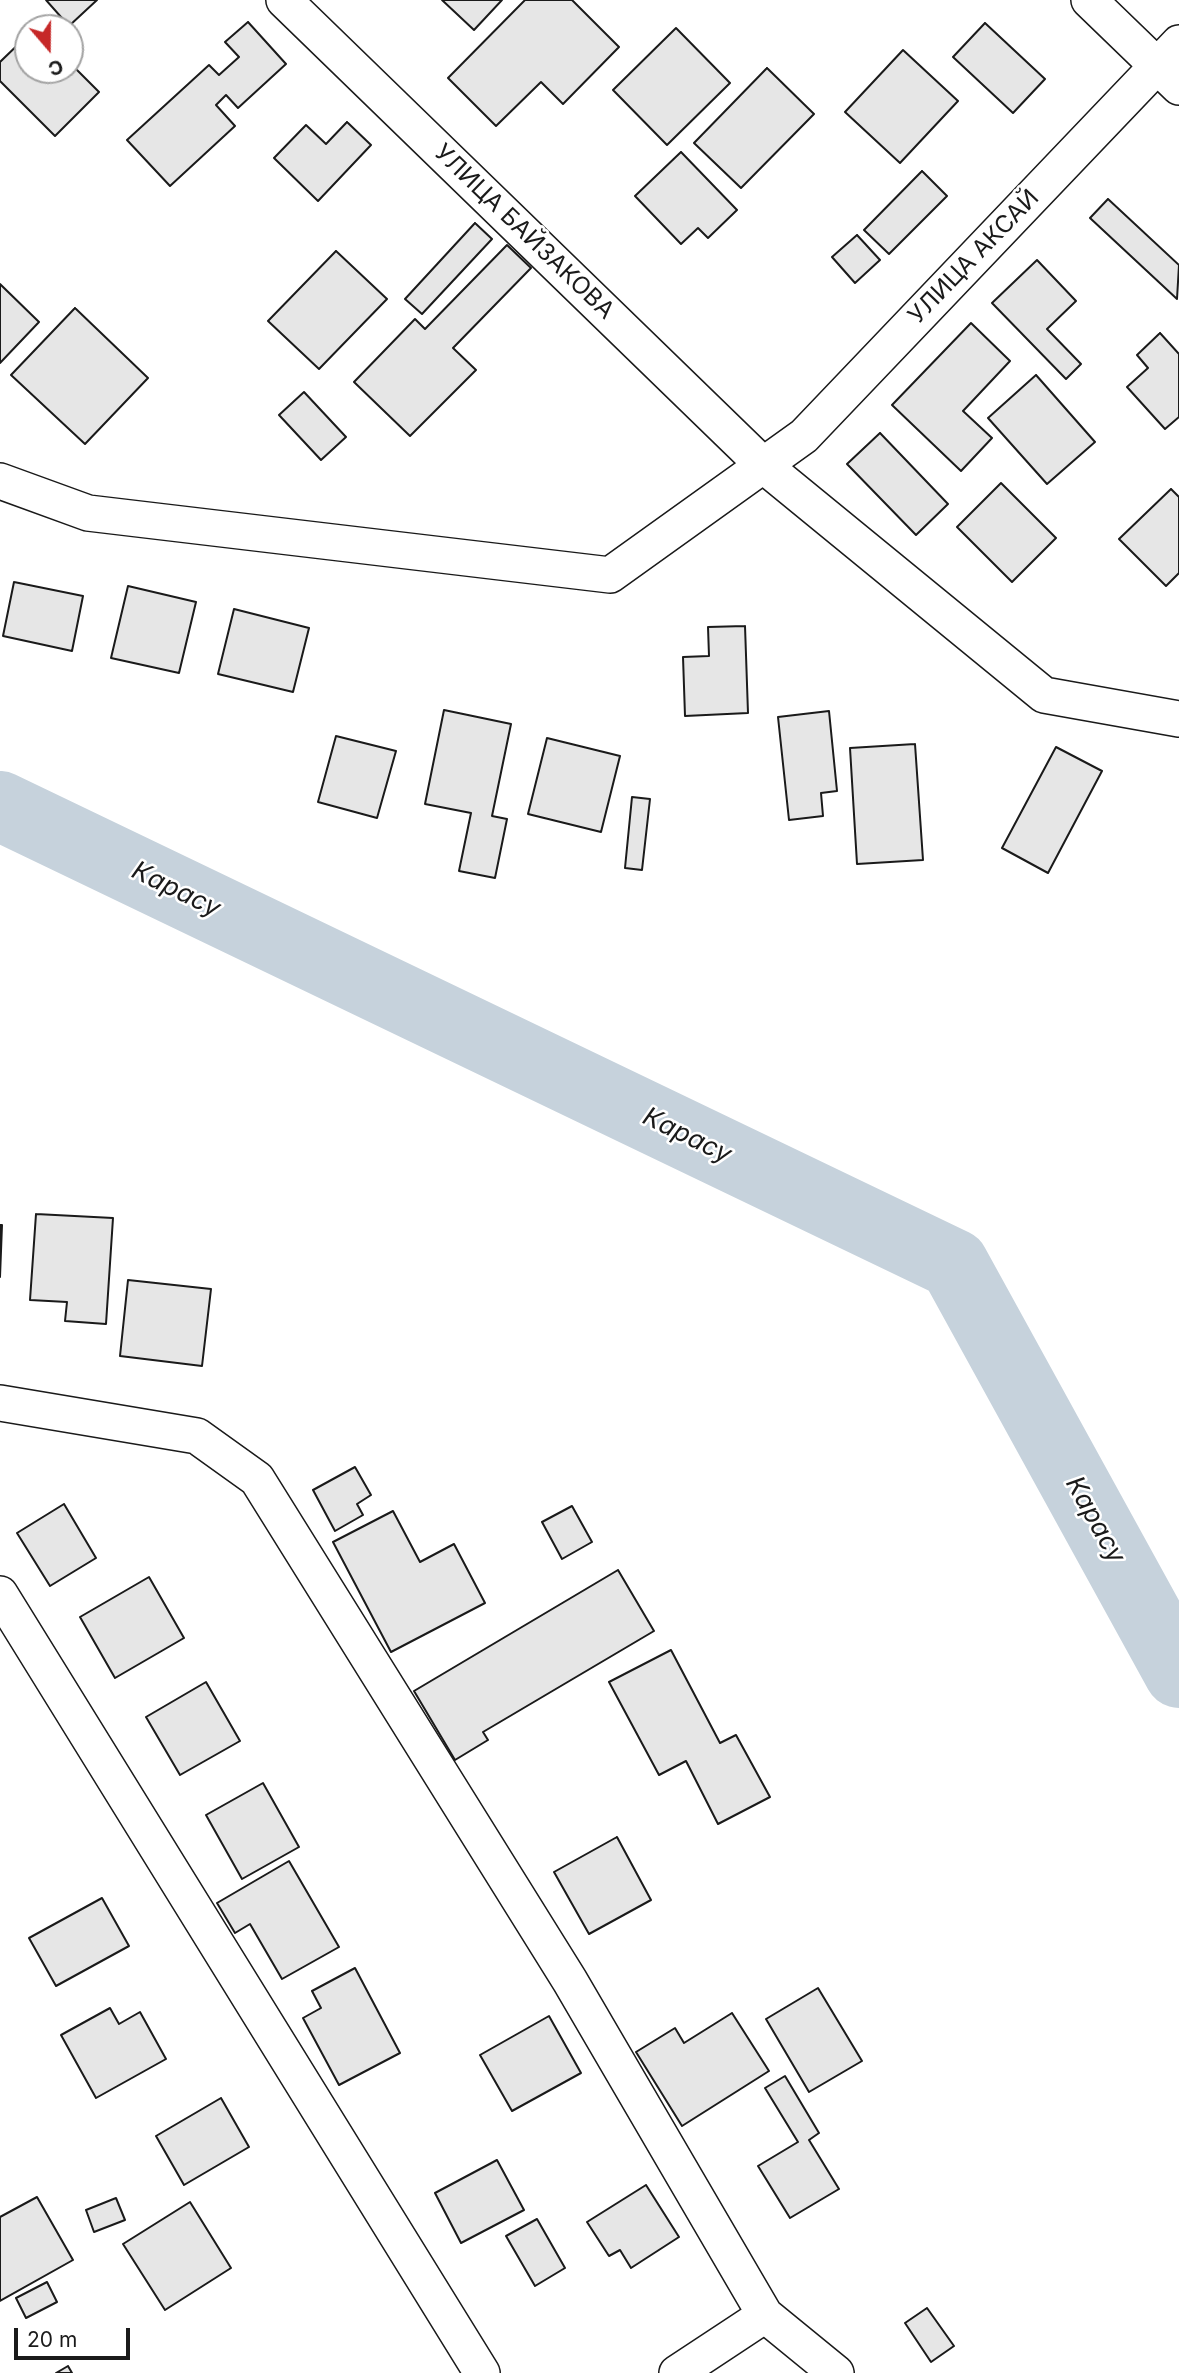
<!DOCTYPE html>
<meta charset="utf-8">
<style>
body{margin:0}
#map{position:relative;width:1179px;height:2373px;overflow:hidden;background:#fff;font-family:Inter,sans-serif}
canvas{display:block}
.north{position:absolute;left:14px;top:14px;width:70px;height:70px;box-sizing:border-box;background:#fff;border:2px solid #a3a3a3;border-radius:50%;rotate:160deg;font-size:19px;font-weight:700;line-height:28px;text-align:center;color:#1a1a1a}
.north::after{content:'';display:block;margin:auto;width:24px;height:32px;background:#c62828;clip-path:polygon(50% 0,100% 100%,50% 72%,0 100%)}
.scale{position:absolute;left:14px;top:2328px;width:116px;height:32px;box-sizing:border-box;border:4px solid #1a1a1a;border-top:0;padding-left:9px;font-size:21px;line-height:24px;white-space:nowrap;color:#1a1a1a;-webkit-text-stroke:5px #fff;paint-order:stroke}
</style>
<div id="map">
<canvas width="1179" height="2373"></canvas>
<div class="north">С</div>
<div class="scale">20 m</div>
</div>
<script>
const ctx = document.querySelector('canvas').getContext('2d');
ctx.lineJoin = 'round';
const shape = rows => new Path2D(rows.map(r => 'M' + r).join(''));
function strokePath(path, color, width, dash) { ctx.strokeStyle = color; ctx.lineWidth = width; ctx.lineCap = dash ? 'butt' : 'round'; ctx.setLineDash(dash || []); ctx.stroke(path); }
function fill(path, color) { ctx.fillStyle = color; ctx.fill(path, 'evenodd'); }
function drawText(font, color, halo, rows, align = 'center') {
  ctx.font = font + ' Inter,sans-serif'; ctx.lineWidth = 5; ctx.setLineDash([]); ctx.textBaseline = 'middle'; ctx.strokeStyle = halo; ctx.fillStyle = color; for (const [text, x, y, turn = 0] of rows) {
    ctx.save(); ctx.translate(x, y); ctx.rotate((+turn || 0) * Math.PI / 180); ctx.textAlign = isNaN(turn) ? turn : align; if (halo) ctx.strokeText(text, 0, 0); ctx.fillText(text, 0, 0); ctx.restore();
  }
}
strokePath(shape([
 [0,806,954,1264,1179,1673]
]), '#c6d2dc', 70);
const building = shape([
 [46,0,97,0,69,26,46,0],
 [442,0,502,0,474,30,442,0],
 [525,0,572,0,619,47,563,104,541,82,496,126,448,78,525,0],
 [248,22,286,64,238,108,226,95,216,105,235,126,170,186,127,140,209,65,219,75,239,57,225,42,248,22],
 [985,23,1045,79,1013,113,953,57,985,23],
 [676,28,730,83,667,145,613,90,676,28],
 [28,35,28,70,70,70,70,63,99,92,55,136,0,81,0,62,28,35],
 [903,50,958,101,900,163,845,112,903,50],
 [767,68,814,114,741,188,694,143,767,68],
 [347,122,371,145,318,201,274,158,306,125,326,144,347,122],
 [681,152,737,210,708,238,698,228,681,244,635,196,681,152],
 [922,171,947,196,889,254,864,230,922,171],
 [1108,199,1179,265,1177,299,1090,218,1108,199],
 [475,223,492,239,422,314,405,299,475,223],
 [857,235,880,260,855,283,832,257,857,235],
 [507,245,531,268,453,348,476,370,410,436,354,382,415,319,425,329,507,245],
 [336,251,387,299,319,369,268,321,336,251],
 [1037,260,1076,301,1047,329,1081,364,1066,379,992,303,1037,260],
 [0,284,39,322,0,363,0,284],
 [75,308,148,378,85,444,11,375,75,308],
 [971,323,1010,361,963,411,992,438,961,471,892,405,971,323],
 [1160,333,1179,354,1179,417,1165,429,1127,387,1148,368,1137,355,1160,333],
 [1036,375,1095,442,1047,484,988,418,1036,375],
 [304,392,346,437,321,460,279,415,304,392],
 [880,433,948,504,916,535,847,464,880,433],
 [1001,483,1056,538,1012,582,957,527,1001,483],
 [1171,489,1179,497,1179,573,1166,586,1119,539,1171,489],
 [14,582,83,596,72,651,3,636,14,582],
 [128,586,196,602,179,673,111,658,128,586],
 [234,609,309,628,293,692,218,674,234,609],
 [745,626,748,713,685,716,683,657,709,656,708,627,745,626],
 [444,710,511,724,492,816,507,819,495,878,459,871,471,813,425,804,444,710],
 [829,711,837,791,821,793,823,816,789,820,778,717,829,711],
 [336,736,396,751,377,818,318,802,336,736],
 [547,738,620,756,601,832,528,814,547,738],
 [915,744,923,860,857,864,850,748,915,744],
 [1056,747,1102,771,1048,873,1002,848,1056,747],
 [632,797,650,799,642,870,625,868,632,797],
 [36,1214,113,1218,106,1324,65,1321,67,1302,30,1300,36,1214],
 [0,1225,2,1225,0,1277,0,1225],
 [128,1280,211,1289,202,1366,120,1356,128,1280],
 [355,1467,371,1495,357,1504,363,1515,335,1531,313,1490,355,1467],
 [64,1504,96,1558,50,1586,17,1533,64,1504],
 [572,1506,592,1542,562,1559,542,1522,572,1506],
 [393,1511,420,1562,454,1544,485,1603,391,1652,333,1542,393,1511],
 [618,1570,654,1631,483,1732,488,1740,455,1760,414,1691,618,1570],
 [149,1577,184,1638,115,1678,80,1617,149,1577],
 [671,1650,720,1743,736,1735,770,1797,718,1824,686,1761,659,1775,609,1682,671,1650],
 [206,1682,240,1741,180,1775,146,1717,206,1682],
 [263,1783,299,1847,242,1879,206,1815,263,1783],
 [617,1837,651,1900,589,1934,554,1872,617,1837],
 [289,1861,339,1947,282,1979,250,1924,235,1933,217,1903,289,1861],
 [102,1898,129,1946,56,1986,29,1938,102,1898],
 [355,1968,400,2053,339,2085,303,2018,321,2008,312,1991,355,1968],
 [818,1988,862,2061,809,2092,766,2019,818,1988],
 [110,2008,119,2024,140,2012,166,2059,96,2098,61,2035,110,2008],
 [732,2013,769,2071,682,2126,636,2052,675,2028,684,2043,732,2013],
 [549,2016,581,2073,512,2111,480,2055,549,2016],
 [785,2076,819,2133,809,2140,839,2189,790,2218,758,2166,798,2142,765,2088,785,2076],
 [221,2098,249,2147,184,2185,156,2136,221,2098],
 [497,2160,524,2210,461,2243,435,2193,497,2160],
 [646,2185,679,2237,631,2268,620,2250,609,2256,587,2222,646,2185],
 [37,2197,73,2260,0,2301,0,2217,37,2197],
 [116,2198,125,2220,94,2232,86,2210,116,2198],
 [190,2202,231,2268,165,2310,123,2244,190,2202],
 [537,2219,565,2268,535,2286,506,2236,537,2219],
 [47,2282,57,2302,26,2318,16,2298,47,2282],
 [927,2308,954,2346,931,2362,905,2323,927,2308],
 [68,2366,72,2373,56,2373,68,2366]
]);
fill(building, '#e6e6e6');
strokePath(building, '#1a1a1a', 2);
const street = shape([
 [284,0,763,465,1044,695,1179,719],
 [1089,0,1179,87],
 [0,481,88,513,610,575,804,436,1179,43],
 [0,1403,197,1436,257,1479,570,1981,765,2315,836,2373],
 [0,1594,482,2373],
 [677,2373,765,2315]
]);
strokePath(street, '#1a1a1a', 38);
strokePath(street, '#fff', 35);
drawText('24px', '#1a1a1a', '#fff', [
 ["УЛИЦА БАЙЗАКОВА",524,232,44],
 ["УЛИЦА АКСАЙ",974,257,-46]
]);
drawText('italic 26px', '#1a1a1a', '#fff', [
 ["Карасу",176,890,26],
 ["Карасу",687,1136,26],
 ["Карасу",1095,1520,61]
]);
</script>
